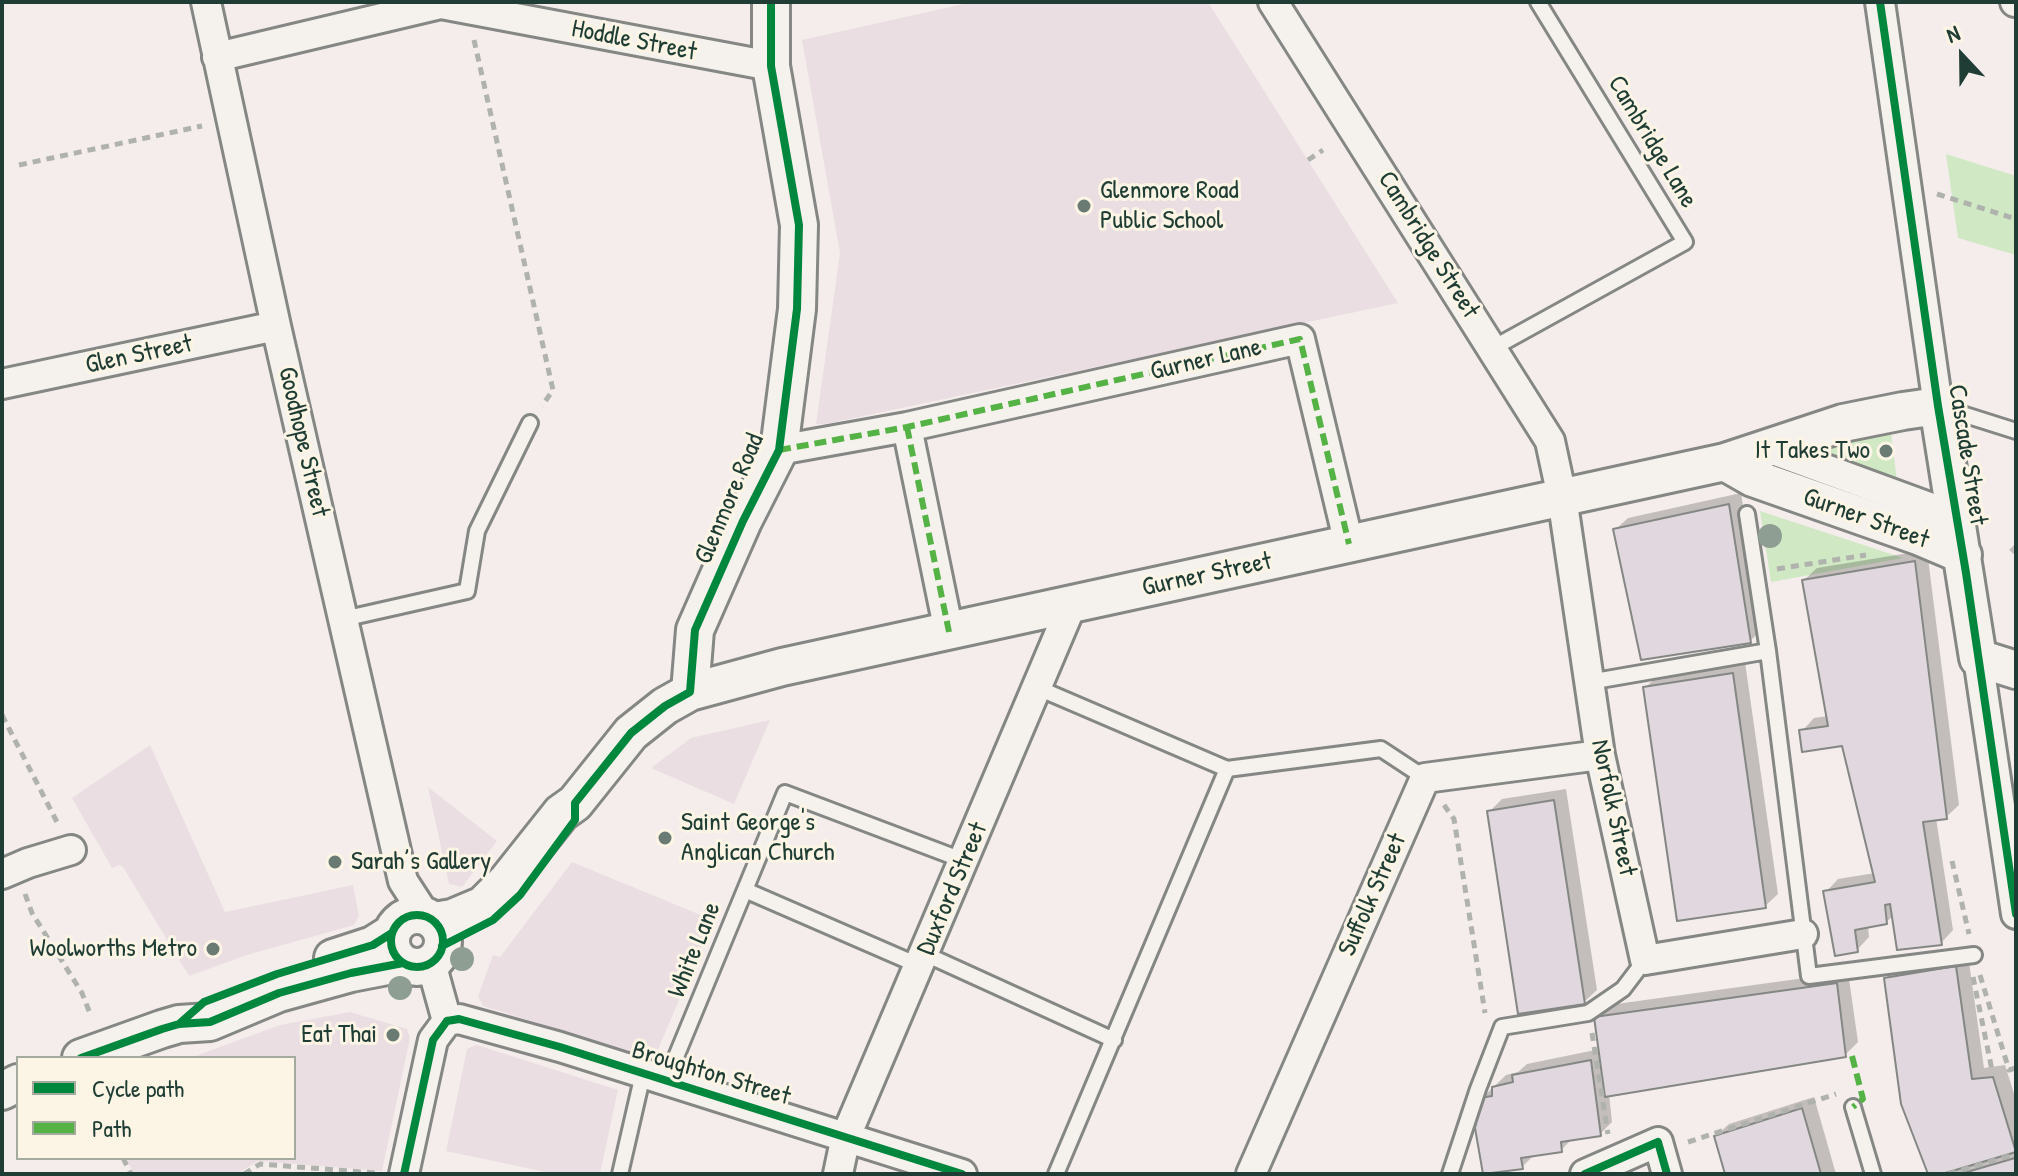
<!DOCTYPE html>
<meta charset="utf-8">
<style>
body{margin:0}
#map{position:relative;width:2018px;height:1176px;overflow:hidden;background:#f4edeb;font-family:"Patrick Hand",sans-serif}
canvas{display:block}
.frame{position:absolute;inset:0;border:4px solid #1f3d34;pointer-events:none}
.legend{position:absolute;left:16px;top:1056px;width:280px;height:104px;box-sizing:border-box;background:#fcf5e5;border:2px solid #a4ab9e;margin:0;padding:10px 14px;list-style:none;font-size:24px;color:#1f3d34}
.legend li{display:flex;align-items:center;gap:16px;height:40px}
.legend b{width:40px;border:2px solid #a4ab9e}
.north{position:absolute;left:1922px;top:16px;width:80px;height:80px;-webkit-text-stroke:6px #fcf5e5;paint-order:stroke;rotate:338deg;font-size:22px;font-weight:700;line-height:32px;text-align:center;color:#1f3d34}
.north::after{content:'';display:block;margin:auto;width:28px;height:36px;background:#1f3d34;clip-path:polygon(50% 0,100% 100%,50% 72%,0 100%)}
</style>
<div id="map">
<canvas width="2018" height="1176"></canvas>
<div class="frame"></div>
<ul class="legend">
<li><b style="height:10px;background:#00873e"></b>Cycle path</li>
<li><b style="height:10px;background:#55b346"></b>Path</li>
</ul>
<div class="north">N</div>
</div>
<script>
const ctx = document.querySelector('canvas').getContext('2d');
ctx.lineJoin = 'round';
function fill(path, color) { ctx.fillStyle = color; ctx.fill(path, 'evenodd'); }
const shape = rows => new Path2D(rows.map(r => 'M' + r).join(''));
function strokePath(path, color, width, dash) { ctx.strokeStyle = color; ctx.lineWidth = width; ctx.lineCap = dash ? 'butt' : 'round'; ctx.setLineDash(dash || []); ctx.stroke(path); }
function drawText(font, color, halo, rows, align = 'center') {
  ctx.font = font + ' "Patrick Hand",sans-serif'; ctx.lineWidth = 6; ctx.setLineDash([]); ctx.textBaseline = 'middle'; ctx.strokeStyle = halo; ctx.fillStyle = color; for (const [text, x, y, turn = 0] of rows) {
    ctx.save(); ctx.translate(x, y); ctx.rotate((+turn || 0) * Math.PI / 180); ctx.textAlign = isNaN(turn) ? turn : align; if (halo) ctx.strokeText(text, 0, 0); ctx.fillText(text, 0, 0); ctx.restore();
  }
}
fill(shape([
 [972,2,1208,2,1398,303,826,424,816,424,840,253,802,40],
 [770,720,734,804,651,768,691,738],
 [150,745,225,912,353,885,359,916,354,925,247,955,189,976,123,867,119,865,112,868,72,798],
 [428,787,497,841,462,887,449,884],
 [572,862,713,920,654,1059,483,1006,478,996,493,955,500,957],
 [350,1012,407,1029,410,1038,382,1171,258,1161,237,1174,134,1174,126,1158,294,1158,294,1058,190,1058,280,1025],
 [477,1045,618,1090,600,1174,555,1174,446,1151,467,1049]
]), '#ebdee3');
fill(shape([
 [1946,154,2016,176,2016,255,1958,238],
 [1890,424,1897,481,1803,448],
 [1760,511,1903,558,1771,582]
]), '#d0e8c4');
fill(shape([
 [1741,493,1762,629,1750,641,1615,530,1628,518],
 [2016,543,2016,556,2009,550],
 [1927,550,1959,805,1946,817,1936,818,1953,930,1941,943,1893,916,1886,922,1868,926,1869,937,1857,950,1826,892,1838,879,1875,873,1844,744,1802,731,1814,718,1828,716,1804,580,1817,568],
 [1745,662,1778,894,1765,906,1646,687,1658,675],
 [1566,789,1597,990,1584,1002,1489,812,1502,799],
 [1968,955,1984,1068,2005,1065,2016,1100,2016,1174,1930,1174,1886,978,1899,966],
 [1848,972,1858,1042,1845,1055,1609,1094,1612,1122,1600,1134,1573,1138,1561,1150,1535,1154,1522,1167,1481,1099,1506,1075,1518,1072,1527,1064,1600,1049,1596,1017,1609,1005],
 [1814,1097,1836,1174,1727,1174,1716,1136,1729,1124]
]), '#0003');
const building = shape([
 [1729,504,1751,643,1641,660,1613,529,1729,504],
 [1915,561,1947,819,1923,822,1942,945,1897,950,1890,904,1885,905,1887,924,1855,930,1858,952,1835,956,1823,891,1875,882,1842,746,1802,752,1799,730,1828,726,1802,580,1915,561],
 [1733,673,1766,908,1677,921,1643,687,1733,673],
 [1554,800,1585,1004,1518,1014,1487,811,1554,800],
 [1956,966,1972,1079,1993,1077,2016,1152,1942,1174,1928,1174,1901,1104,1884,978,1956,966],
 [1837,983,1846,1057,1605,1097,1594,1017,1837,983],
 [1591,1060,1601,1136,1561,1142,1562,1152,1521,1158,1523,1169,1483,1174,1475,1128,1479,1098,1492,1096,1492,1087,1513,1082,1512,1075,1591,1060],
 [1802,1108,1821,1174,1725,1174,1714,1136,1802,1108],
 [2015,1158,2016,1174,1960,1174,2015,1158]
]);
fill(building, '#e0d8de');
strokePath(building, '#848784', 2);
const service = shape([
 [1493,348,1685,242,1538,2],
 [1940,407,2016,431],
 [1747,514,1768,651,1809,976,1974,955],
 [343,619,467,591,477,531,530,423],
 [1589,682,1768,651],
 [1038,688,1227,769,1381,749,1425,778],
 [745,890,920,966],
 [925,954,1114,1040],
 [666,1081,785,793,965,861],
 [1853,1107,1873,1174],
 [620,1174,643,1074],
 [1056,1174,1227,769],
 [1450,1174,1478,1089,1502,1027,1588,1013,1623,989,1645,960]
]);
const minor = shape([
 [206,2,276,326,403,881,425,915],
 [1273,2,1550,441,1562,497,1600,755,1645,960,1803,934],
 [1880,2,1938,406],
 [2015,2,2016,2],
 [217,57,441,4,771,66],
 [2,384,276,326],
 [907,427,949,632],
 [1768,448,1956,517],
 [779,450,907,427,1300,339,1349,544],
 [1978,658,2016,914],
 [2,874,28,863,71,850],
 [431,963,447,1021],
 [447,1021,459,1019,560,1047,962,1174],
 [404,1174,433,1040,447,1021],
 [838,1174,846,1136,1072,604],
 [1251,1174,1425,778,1600,755],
 [1585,1174,1658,1142,1667,1174]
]);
const tertiary = shape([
 [1725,462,1753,478,1918,536,1963,555],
 [690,692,695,630,743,521,779,450,797,309,799,225,771,66,771,2],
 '391 941a26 26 0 1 1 52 0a26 26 0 1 1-52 0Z',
 [434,921,452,918,483,905,507,881,561,813,575,803,631,733,665,706,690,692,782,667,1725,462,1843,423,1903,411,1938,406,1978,658,2016,670],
 [333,958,373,945,392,933],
 [81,1058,162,1029,179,1024,210,1022,279,993,351,973,403,963],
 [2,1091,18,1083]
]);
strokePath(service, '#848784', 20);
strokePath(minor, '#848784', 34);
strokePath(tertiary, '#848784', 42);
strokePath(shape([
 [474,40,553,390,542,406],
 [1308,160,1323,150],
 [19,165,202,126],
 [1937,194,2016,219],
 [1777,569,1866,555],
 [2,715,58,824],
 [1444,805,1454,819,1485,1013],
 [1952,861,1969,934],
 [25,894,32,913,82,993,91,1016],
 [1980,975,2009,1070,2016,1068],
 [1973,977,1992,1070],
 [1592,1033,1608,1134],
 [1688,1142,1836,1094],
 [123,1158,131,1174],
 [244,1174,260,1164,375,1173],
 [1948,1174,2016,1154]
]), '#b0b2ad', 5, [8, 6]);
strokePath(service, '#f5f1ec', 14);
strokePath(minor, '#f5f1ec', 28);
strokePath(tertiary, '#f5f1ec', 36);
strokePath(shape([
 [907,427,949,632],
 [779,450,907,427,1300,339,1349,544],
 [1852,1056,1863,1099,1853,1107]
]), '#55b346', 6, [12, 6]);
strokePath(shape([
 [1880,2,1938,406,1966,573,2016,914],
 '391 941a26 26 0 1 1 52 0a26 26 0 1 1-52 0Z',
 [442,946,493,920,520,895,575,820,575,803,631,733,665,706,690,692,695,630,743,521,779,450,797,309,799,225,771,66,771,2],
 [447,1021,459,1019,560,1047,962,1174],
 [179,1024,204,1002,277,974,373,945,392,933],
 [81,1058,162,1029,179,1024,210,1022,279,993,351,973,403,963],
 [404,1174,433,1040,447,1021],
 [1585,1174,1658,1142,1667,1174]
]), '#00873e', 8);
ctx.fillStyle = '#8f9e92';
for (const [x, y] of [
 [1770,536],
 [462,959],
 [400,988]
]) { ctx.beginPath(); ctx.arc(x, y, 12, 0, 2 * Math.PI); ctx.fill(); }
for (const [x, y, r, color] of [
 [1084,206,8,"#6a7b74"],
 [1886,451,8,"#6a7b74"],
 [665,838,8,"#6a7b74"],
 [335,862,8,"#6a7b74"],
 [213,949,8,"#6a7b74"],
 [393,1035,8,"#6a7b74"]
]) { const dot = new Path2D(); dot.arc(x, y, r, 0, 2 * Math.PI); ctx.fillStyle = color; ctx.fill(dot); strokePath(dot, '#fcf5e5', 3); }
drawText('26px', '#1f3d34', '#fcf5e5', [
 ["Hoddle Street",634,41,11],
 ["Cambridge Lane",1652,142,59],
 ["Cambridge Street",1428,245,58],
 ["Glen Street",139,355,-12],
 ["Gurner Lane",1206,360,-13],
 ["Goodhope Street",303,442,77],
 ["Cascade Street",1967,455,81],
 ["Glenmore Road",730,499,-67],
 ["Gurner Street",1866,519,20],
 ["Gurner Street",1207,575,-12],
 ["Norfolk Street",1613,808,78],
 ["Duxford Street",953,889,-67],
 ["Suffolk Street",1373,895,-66],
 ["White Lane",695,950,-68],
 ["Broughton Street",711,1074,17]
]);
drawText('26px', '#1f3d34', '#fcf5e5', [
 ["Glenmore Road",1100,191],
 ["Public School",1100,221],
 ["It Takes Two",1870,451,"right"],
 ["Saint George's",681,823],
 ["Anglican Church",681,853],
 ["Sarah’s Gallery",351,862],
 ["Woolworths Metro",197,949,"right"],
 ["Eat Thai",377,1035,"right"]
], 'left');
</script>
